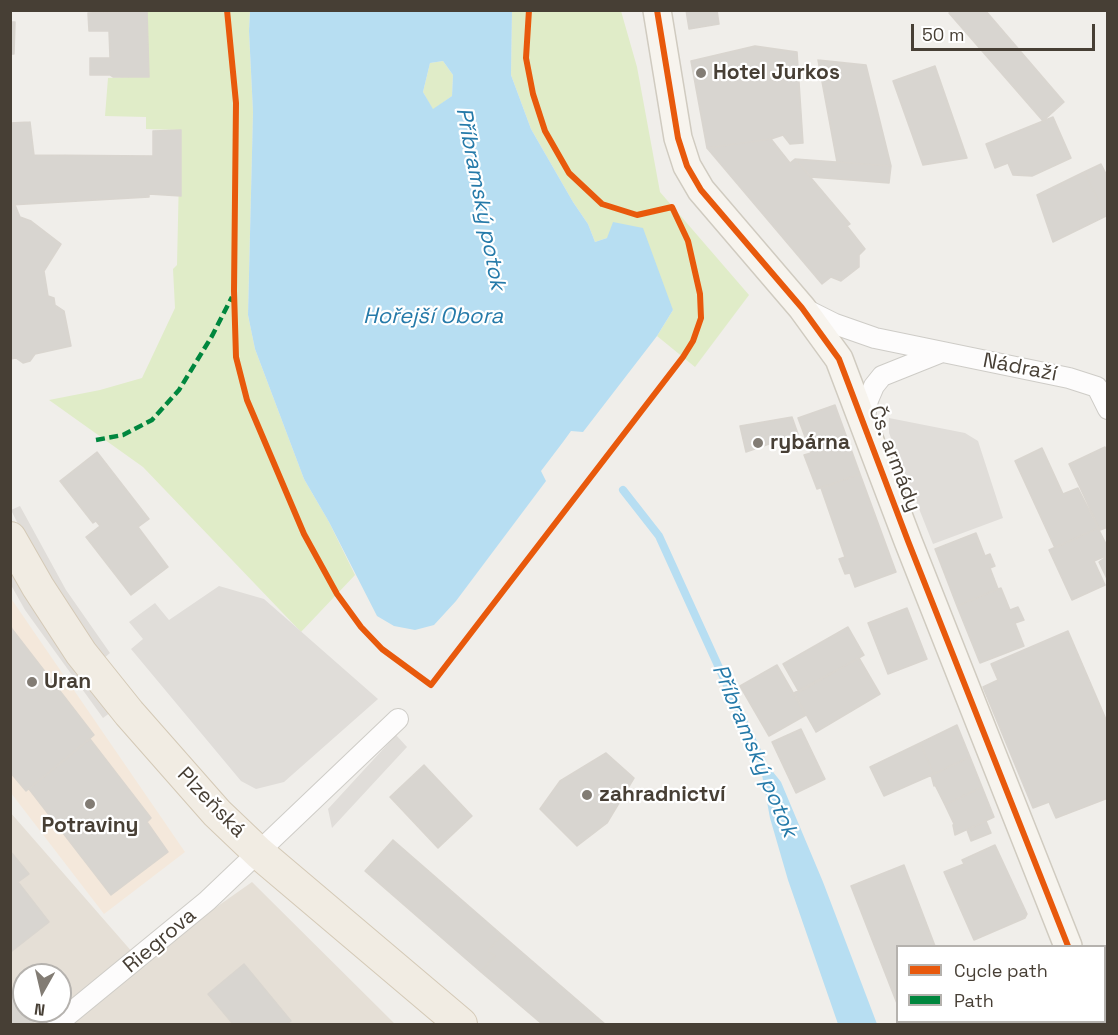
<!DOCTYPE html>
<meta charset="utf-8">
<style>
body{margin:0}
#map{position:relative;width:1118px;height:1035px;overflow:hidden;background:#f0eeea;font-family:"Space Grotesk",sans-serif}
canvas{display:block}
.frame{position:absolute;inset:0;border:12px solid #473f35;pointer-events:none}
.legend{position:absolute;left:896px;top:945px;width:210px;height:78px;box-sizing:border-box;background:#fff;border:2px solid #b5b2ae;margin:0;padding:8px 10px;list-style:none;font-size:18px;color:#473f35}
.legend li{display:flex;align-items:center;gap:12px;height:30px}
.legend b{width:30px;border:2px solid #b5b2ae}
.north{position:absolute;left:12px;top:963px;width:60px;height:60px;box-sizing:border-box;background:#fff;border:2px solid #b5b2ae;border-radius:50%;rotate:188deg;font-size:16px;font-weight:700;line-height:24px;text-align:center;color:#473f35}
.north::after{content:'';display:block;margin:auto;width:21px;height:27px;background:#827c74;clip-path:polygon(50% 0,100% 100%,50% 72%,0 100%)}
.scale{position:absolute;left:911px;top:24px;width:184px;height:27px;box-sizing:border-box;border:3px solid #473f35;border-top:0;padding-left:8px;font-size:18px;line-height:21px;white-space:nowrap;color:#473f35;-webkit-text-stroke:4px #fff;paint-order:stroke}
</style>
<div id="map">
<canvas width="1118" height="1035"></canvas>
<div class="frame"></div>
<ul class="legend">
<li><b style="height:8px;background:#e8590c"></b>Cycle path</li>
<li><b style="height:8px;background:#00873e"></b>Path</li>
</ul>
<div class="north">N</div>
<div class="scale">50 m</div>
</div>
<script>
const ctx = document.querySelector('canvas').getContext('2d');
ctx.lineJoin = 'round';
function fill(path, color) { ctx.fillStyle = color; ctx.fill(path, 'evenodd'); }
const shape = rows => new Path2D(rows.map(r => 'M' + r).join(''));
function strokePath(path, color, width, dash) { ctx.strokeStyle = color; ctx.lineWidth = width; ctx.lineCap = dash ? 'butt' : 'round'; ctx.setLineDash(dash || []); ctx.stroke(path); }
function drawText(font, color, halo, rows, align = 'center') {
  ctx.font = font + ' "Space Grotesk",sans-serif'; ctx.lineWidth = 4.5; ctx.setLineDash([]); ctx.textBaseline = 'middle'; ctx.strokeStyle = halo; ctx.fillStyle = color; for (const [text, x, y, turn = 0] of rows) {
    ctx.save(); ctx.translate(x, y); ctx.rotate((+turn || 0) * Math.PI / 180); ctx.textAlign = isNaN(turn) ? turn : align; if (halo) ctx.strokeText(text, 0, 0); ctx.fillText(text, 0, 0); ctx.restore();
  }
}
fill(shape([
 [10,812,140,961,252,882,395,1024,11,1024],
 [24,975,60,975,60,1011,24,1011]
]), '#e5dfd6');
fill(shape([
 [10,597,185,852,104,914,11,793]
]), '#f4e8db');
fill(shape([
 [147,11,250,11,249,31,253,112,248,315,255,349,304,479,329,522,355,575,301,632,143,467,49,400,100,390,142,378,175,308,173,269,177,265,180,130,146,129,146,117,105,116,108,78,149,76],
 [512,11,621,11,637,67,660,192,749,295,695,367,657,336,673,310,607,238,595,242,588,224,573,202,531,129,511,75],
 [443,61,453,75,452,96,433,110,423,92,430,63]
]), '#e0ecc8');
fill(shape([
 [889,418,965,433,978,441,1003,518,933,544,889,433],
 [20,506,66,590,110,653,103,659,33,554,11,510],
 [10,561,111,712,103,718,25,610,11,585],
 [219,586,264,599,378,699,284,782,256,789,241,781,131,649,143,639,129,622,155,603,169,620],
 [396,735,407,747,332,828,328,809]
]), '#e0ddd9');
fill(shape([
 [250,11,512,11,511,75,531,129,573,202,588,224,595,242,607,238,613,222,643,228,673,310,657,336,583,432,571,431,563,442,541,471,546,481,456,601,434,625,415,630,394,626,377,616,329,522,304,479,255,349,248,315,253,112,249,31],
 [443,61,453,75,452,96,433,109,423,92,430,63],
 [758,753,781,782,823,882,877,1024,838,1024,788,880,770,818]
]), '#b7def2');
strokePath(shape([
 [623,490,659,536,762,762]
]), '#b7def2', 8);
const building = shape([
 [147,10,149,77,113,77,110,75,90,75,90,58,110,58,109,31,89,31,88,13,147,10],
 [686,10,717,10,719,24,689,29,686,10],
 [952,10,985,10,1064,102,1043,121,949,13,952,10],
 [10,22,15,22,14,54,10,54,10,22],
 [755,46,797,52,803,143,790,144,783,135,771,139,707,148,691,61,755,46],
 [818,60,866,65,891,166,837,162,818,60],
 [935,66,967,158,923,165,893,81,935,66],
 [1053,117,1071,158,1032,176,1013,175,1008,163,995,168,986,144,1053,117],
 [30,122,34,155,153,156,153,131,181,130,181,196,149,194,149,197,10,205,10,123,30,122],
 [771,139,790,163,795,159,850,224,847,226,865,249,859,255,859,267,841,281,831,277,822,284,707,148,771,139],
 [795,159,891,166,889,183,811,177,795,159],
 [1101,164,1108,178,1106,216,1084,172,1101,164],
 [1084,172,1106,216,1053,242,1037,195,1084,172],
 [17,204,15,205,20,217,31,221,61,244,44,271,48,296,54,298,55,305,64,311,71,346,35,354,30,361,23,363,16,358,10,359,10,205,17,204],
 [835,405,860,474,817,489,804,455,811,453,798,418,835,405],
 [792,417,798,434,746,452,740,426,792,417],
 [1105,447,1108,453,1108,527,1100,530,1069,464,1105,447],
 [1042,448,1063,494,1078,488,1098,528,1055,548,1015,461,1042,448],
 [97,452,149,519,138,527,168,567,131,595,86,537,100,526,96,521,93,523,60,481,97,452],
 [860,474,896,572,855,587,850,573,845,574,839,559,845,557,821,488,860,474],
 [1098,528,1108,548,1108,555,1094,561,1105,585,1072,600,1049,550,1098,528],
 [976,533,985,556,990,554,995,566,990,568,998,589,957,606,935,549,976,533],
 [1106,557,1108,557,1108,581,1099,562,1106,557],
 [1001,588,1010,610,1018,607,1024,620,1015,623,1024,646,980,663,957,606,1001,588],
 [907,608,927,659,888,674,868,623,907,608],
 [10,624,12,629,94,735,26,791,10,772,10,624],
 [848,627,864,655,799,692,783,664,848,627],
 [1068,631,1108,724,1108,798,1056,818,1049,802,1033,808,983,687,998,680,991,664,1068,631],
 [859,658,880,694,816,732,794,693,859,658],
 [777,665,806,715,769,736,740,686,777,665],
 [957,725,970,757,934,774,920,743,957,725],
 [801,729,825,779,796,793,772,742,801,729],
 [90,739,151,818,147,822,168,852,111,895,29,789,90,739],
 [920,743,934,774,884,796,870,767,920,743],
 [606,753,634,778,607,823,577,846,540,809,560,781,606,753],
 [970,757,982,787,945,805,935,785,934,786,931,775,970,757],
 [424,765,472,816,438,848,390,797,424,765],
 [982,787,994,817,955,835,953,825,954,824,945,805,982,787],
 [986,821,991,833,971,841,967,830,986,821],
 [393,840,502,935,488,951,495,956,481,972,365,871,393,840],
 [995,845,1027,914,1025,918,974,940,944,872,964,864,962,860,995,845],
 [10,851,29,874,18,882,49,922,12,951,10,949,10,851],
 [904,865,935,946,898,946,898,1006,851,886,904,865],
 [502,935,605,1024,542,1024,481,972,495,956,488,951,502,935],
 [244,964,291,1021,287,1024,233,1024,208,994,244,964],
 [10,994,34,1022,30,1024,10,1024,10,994],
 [904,1022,1069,1022,1070,1024,905,1024,904,1022]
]);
fill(building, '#d8d5d0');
strokePath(building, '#d9d5cf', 1.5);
const street = shape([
 [805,309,835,324,875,338,1069,378,1097,387,1108,409],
 [864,423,868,400,874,386,882,376,942,352],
 [57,1024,207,901,398,719]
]);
const secondary = shape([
 [657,10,678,138,687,166,701,190,802,308,839,359,908,541,1068,946],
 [1097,1022,1098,1024]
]);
const primary = shape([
 [10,538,38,587,81,653,129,713,217,813,259,853,461,1024]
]);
strokePath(street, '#ceccc7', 22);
strokePath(secondary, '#d0cbc0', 30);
strokePath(primary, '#d4c9b6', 34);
strokePath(street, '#fdfcfc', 20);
strokePath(secondary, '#f7f4ee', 27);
strokePath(primary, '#f1ece3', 32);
strokePath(shape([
 [96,440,123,435,152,420,179,390,212,336,232,297]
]), '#00873e', 4.5, [9, 4.5]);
strokePath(shape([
 [227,10,236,103,234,291,236,357,247,400,304,534,337,594,361,627,382,649,431,685,683,357,693,341,701,318,700,294,688,241,672,207,637,215,602,204,569,173,545,131,533,94,526,58,529,10],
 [657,10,678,138,687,166,701,190,802,308,839,359,908,541,1068,946]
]), '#e8590c', 6);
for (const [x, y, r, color] of [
 [701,73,6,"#827c74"],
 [758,443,6,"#827c74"],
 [32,682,6,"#827c74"],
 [587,795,6,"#827c74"],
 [90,804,6,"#827c74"]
]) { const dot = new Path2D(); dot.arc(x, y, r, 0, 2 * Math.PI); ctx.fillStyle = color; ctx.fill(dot); strokePath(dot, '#fff', 2); }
drawText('bold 21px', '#473f35', '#fff', [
 ["Hotel Jurkos",713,73],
 ["rybárna",770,443],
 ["Uran",44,682],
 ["zahradnictví",599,795],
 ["Potraviny",90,826,"center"]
], 'left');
drawText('21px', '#473f35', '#fff', [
 ["Nádraží",1020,368,11],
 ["Čs. armády",894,459,69],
 ["Plzeňská",211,803,46],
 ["Riegrova",160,941,-40]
]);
drawText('italic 22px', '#257aa9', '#fff', [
 ["Příbramský potok",480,199,79],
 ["Hořejší Obora",433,317],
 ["Příbramský potok",754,751,67]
]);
</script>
